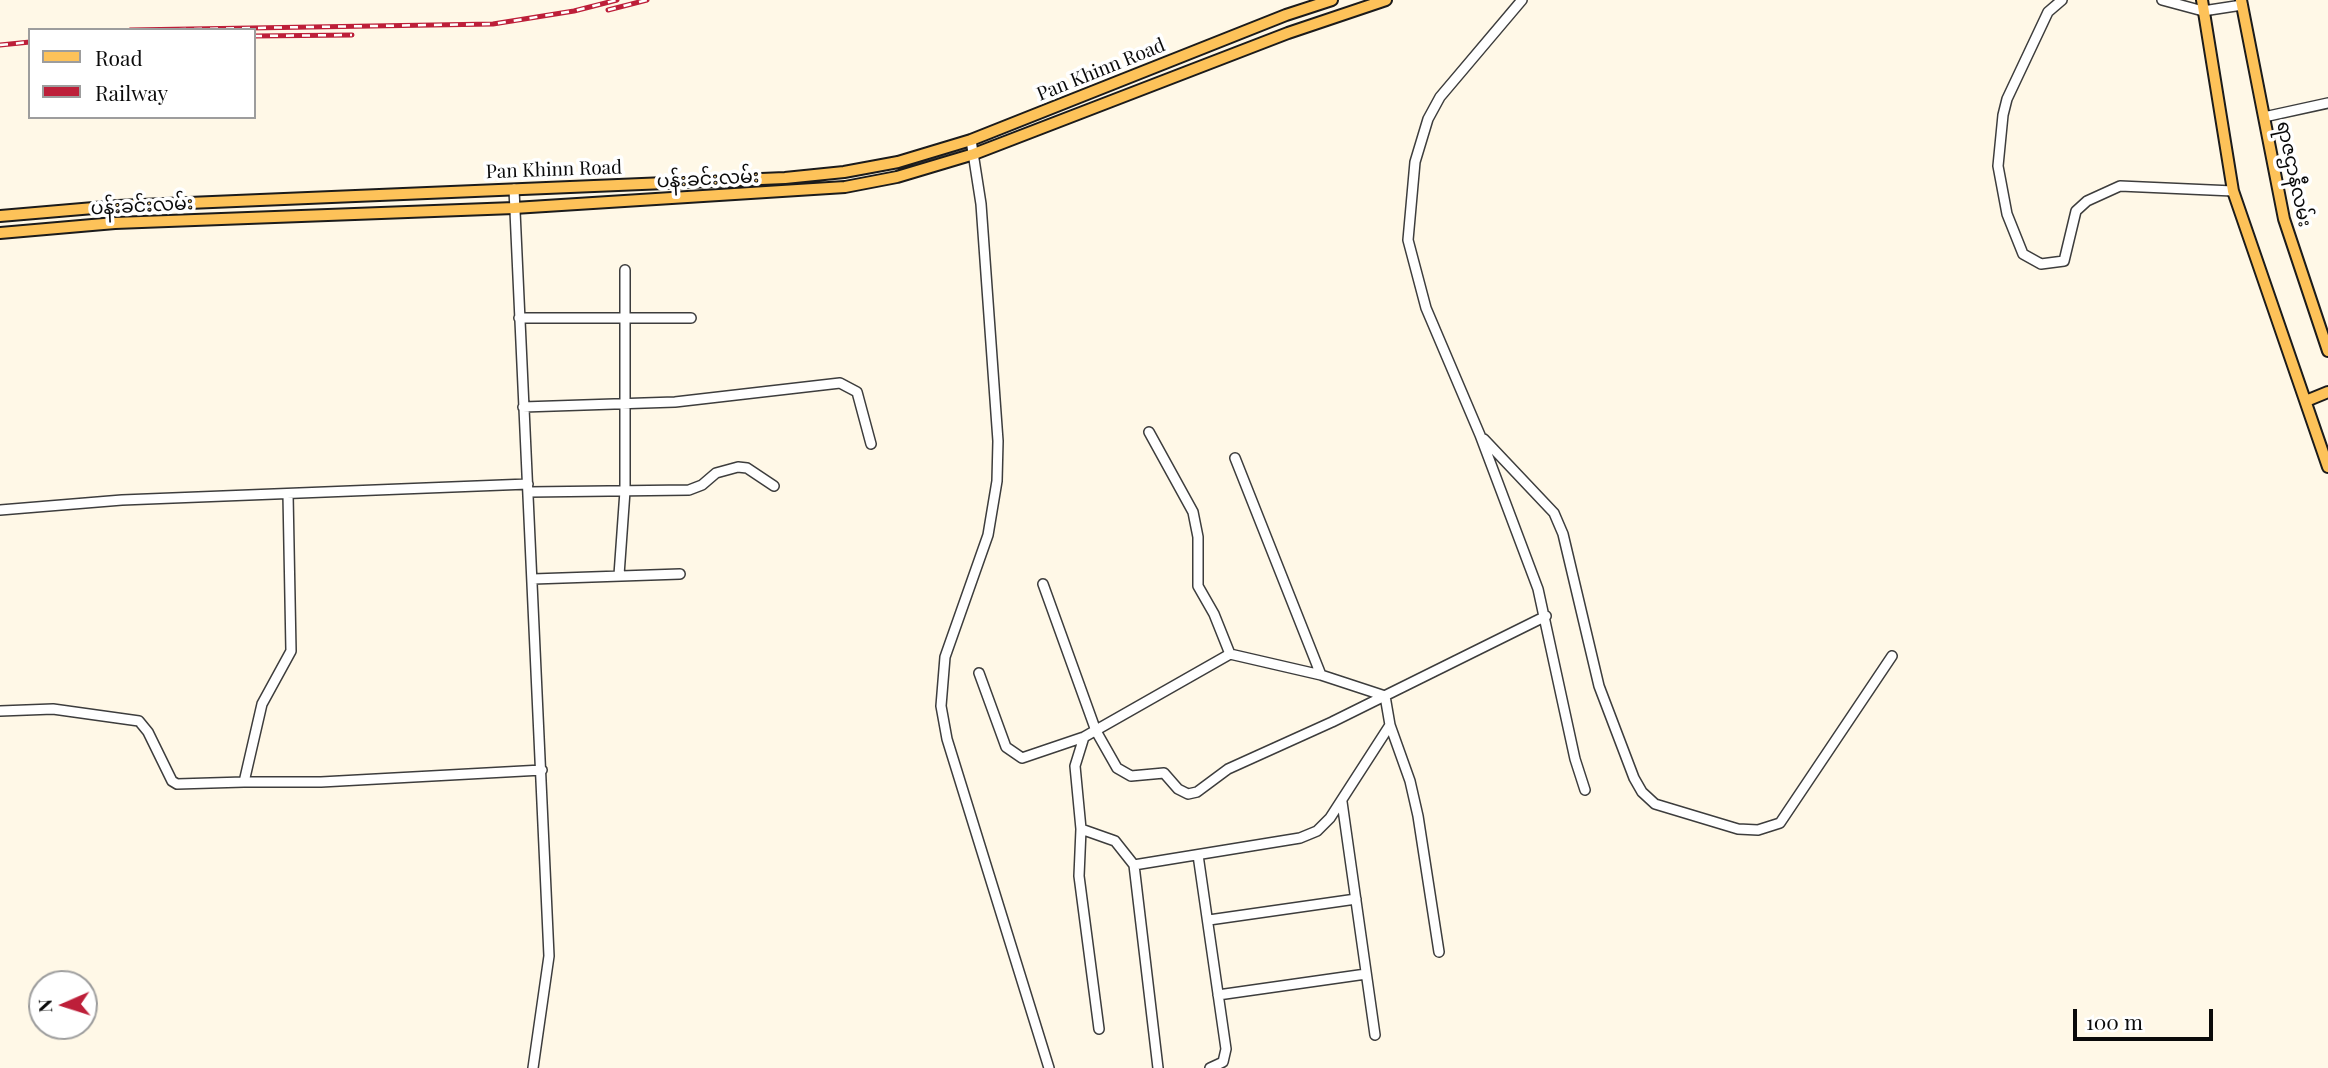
<!DOCTYPE html>
<meta charset="utf-8">
<style>
body{margin:0}
#map{position:relative;width:2328px;height:1068px;overflow:hidden;background:#fff8e7;font-family:"Playfair Display",serif}
canvas{display:block}
.legend{position:absolute;left:28px;top:28px;width:228px;height:91px;box-sizing:border-box;background:#fff;border:2px solid #9d9d9d;margin:0;padding:9px 12px;list-style:none;font-size:21px;color:#0a0a0a}
.legend li{display:flex;align-items:center;gap:14px;height:35px}
.legend b{width:35px;border:2px solid #9d9d9d}
.north{position:absolute;left:28px;top:970px;width:70px;height:70px;box-sizing:border-box;background:#fff;border:2px solid #9d9d9d;border-radius:50%;rotate:267deg;font-size:19px;font-weight:700;line-height:28px;text-align:center;color:#0a0a0a}
.north::after{content:'';display:block;margin:auto;width:24px;height:32px;background:#bd1f39;clip-path:polygon(50% 0,100% 100%,50% 72%,0 100%)}
.scale{position:absolute;left:2073px;top:1009px;width:140px;height:32px;box-sizing:border-box;border:4px solid #0a0a0a;border-top:0;padding-left:9px;font-size:21px;line-height:24px;white-space:nowrap;color:#0a0a0a;-webkit-text-stroke:5px #fff;paint-order:stroke}
</style>
<div id="map">
<canvas width="2328" height="1068"></canvas>
<ul class="legend">
<li><b style="height:9px;background:#fdc259"></b>Road</li>
<li><b style="height:9px;background:#bd1f39"></b>Railway</li>
</ul>
<div class="north">N</div>
<div class="scale">100 m</div>
</div>
<script>
const ctx = document.querySelector('canvas').getContext('2d');
ctx.lineJoin = 'round';
const shape = rows => new Path2D(rows.map(r => 'M' + r).join(''));
function strokePath(path, color, width, dash) { ctx.strokeStyle = color; ctx.lineWidth = width; ctx.lineCap = dash ? 'butt' : 'round'; ctx.setLineDash(dash || []); ctx.stroke(path); }
function drawText(font, color, halo, rows, align = 'center') {
  ctx.font = font + ' "Playfair Display","Noto Sans Myanmar",serif'; ctx.lineWidth = 7; ctx.setLineDash([]); ctx.textBaseline = 'middle'; ctx.strokeStyle = halo; ctx.fillStyle = color; for (const [text, x, y, turn = 0] of rows) {
    ctx.save(); ctx.translate(x, y); ctx.rotate((+turn || 0) * Math.PI / 180); ctx.textAlign = isNaN(turn) ? turn : align; if (halo) ctx.strokeText(text, 0, 0); ctx.fillText(text, 0, 0); ctx.restore();
  }
}
const minor = shape([
 [1522,0,1440,97,1428,119,1415,162,1408,240,1426,308,1480,435,1538,589,1575,759,1585,790],
 [2062,0,2048,12,2007,99,2003,115,1998,166,2007,214,2023,254,2041,264,2064,261,2076,211,2087,201,2120,186,2233,191],
 [2162,0,2203,11,2242,5],
 [2264,117,2328,103],
 [971,140,981,204,998,441,997,481,988,535,945,657,941,706,947,739,1049,1068],
 [514,189,549,956,533,1068],
 [519,318,691,318],
 [523,407,675,402,840,383,857,392,871,444],
 [1149,432,1193,512,1198,537,1198,586,1214,614,1230,654],
 [1484,439,1554,513,1563,534,1599,686,1634,778,1642,792,1655,804,1738,829,1758,830,1780,823,1892,656],
 [1235,458,1321,675],
 [529,492,689,490,702,485,716,473,738,467,747,468,774,486],
 [0,510,122,500,528,484],
 [619,575,625,491,625,270],
 [533,579,680,574],
 [1043,584,1096,731,1117,768,1131,776,1164,773,1178,789,1188,794,1197,792,1228,769,1332,722,1546,616],
 [979,673,1006,747,1022,758,1084,737,1230,654,1321,675,1385,696,1390,725,1410,781,1418,816,1439,952],
 [0,711,53,709,139,721,148,732,172,781,177,784,244,782,262,704,291,651,288,494],
 [1084,737,1075,766,1081,829,1079,876,1099,1029],
 [244,782,321,782,542,770],
 [1342,802,1375,1035],
 [1081,829,1115,841,1134,865,1300,838,1317,831,1330,818,1390,725],
 [1198,855,1226,1049,1223,1062,1210,1068],
 [1134,865,1158,1068],
 [1209,920,1356,899],
 [1218,995,1366,974]
]);
const major = shape([
 [2202,0,2233,191,2328,467],
 [2241,0,2284,219,2328,351],
 [0,216,117,206,785,178,844,172,898,162,971,140,1286,15,1332,0],
 [0,233,115,223,514,208,845,187,897,177,974,154,1288,33,1386,0],
 [2306,401,2328,392]
]);
strokePath(minor, '#3d3d3d', 12);
strokePath(major, '#1b1b1b', 14);
strokePath(minor, '#fff', 9);
strokePath(major, '#fdc259', 10);
const rail = shape([
 [608,10,647,0],
 [130,30,493,24,574,11,617,0],
 [254,36,352,35],
 [0,45,30,42]
]);
strokePath(rail, '#bd1f39', 5);
strokePath(rail, '#fff', 2.5, [8]);
drawText('19px', '#0a0a0a', '#fff', [
 ["Pan Khinn Road",1101,70,-22],
 ["Pan Khinn Road",554,170,-2],
 ["ရာဇဌာနီလမ်း",2294,174,78],
 ["ပန်းခင်းလမ်း",708,179,-3],
 ["ပန်းခင်းလမ်း",142,206,-3]
]);
</script>
